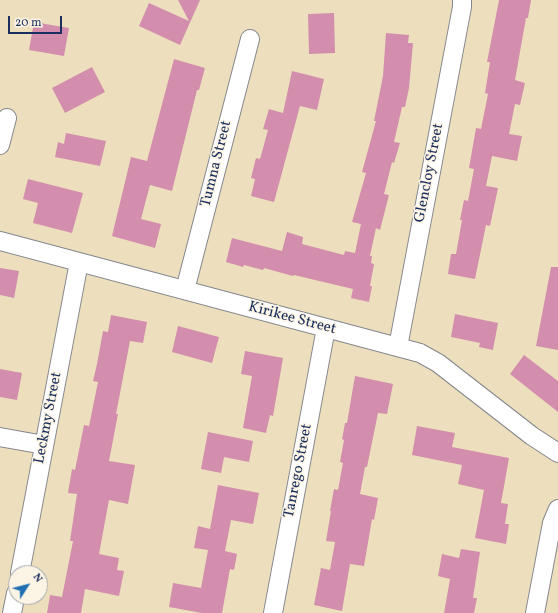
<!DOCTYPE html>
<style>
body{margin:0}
#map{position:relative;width:558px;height:613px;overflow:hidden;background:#eddfbd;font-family:Vollkorn,serif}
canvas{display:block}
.north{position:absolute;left:8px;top:565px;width:40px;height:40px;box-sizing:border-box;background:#fcf5e5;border:1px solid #a2a6af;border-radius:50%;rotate:54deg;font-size:11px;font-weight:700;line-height:16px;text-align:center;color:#1b2f5e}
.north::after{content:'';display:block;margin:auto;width:14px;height:18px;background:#1f6fb2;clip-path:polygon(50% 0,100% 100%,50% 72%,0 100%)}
.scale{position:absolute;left:8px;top:16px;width:54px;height:18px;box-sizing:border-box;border:2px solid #1b2f5e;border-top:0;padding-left:5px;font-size:12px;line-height:14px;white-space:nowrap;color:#1b2f5e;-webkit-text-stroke:3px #fcf5e5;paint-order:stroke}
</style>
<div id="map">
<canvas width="558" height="613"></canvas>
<div class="north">N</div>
<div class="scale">20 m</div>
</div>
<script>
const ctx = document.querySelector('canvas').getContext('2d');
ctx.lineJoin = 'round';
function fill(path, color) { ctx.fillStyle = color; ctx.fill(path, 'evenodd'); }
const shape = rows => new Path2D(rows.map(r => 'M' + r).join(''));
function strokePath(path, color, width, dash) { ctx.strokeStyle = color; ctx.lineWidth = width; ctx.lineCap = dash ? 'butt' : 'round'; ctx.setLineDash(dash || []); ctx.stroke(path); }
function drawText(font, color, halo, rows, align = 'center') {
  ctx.font = font + ' Vollkorn,serif'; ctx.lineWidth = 3; ctx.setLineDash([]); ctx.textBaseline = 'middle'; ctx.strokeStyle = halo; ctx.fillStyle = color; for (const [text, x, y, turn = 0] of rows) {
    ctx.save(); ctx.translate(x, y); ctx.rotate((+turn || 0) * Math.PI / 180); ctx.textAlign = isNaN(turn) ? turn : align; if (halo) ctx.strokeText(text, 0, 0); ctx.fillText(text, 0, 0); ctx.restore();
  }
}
fill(shape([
 [178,0,200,0,180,45,139,26,149,3,189,21],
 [499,0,531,0,528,18,526,18,515,80,525,83,520,105,515,104,509,134,522,136,517,161,492,156,486,186,498,188,490,226,486,225,475,279,448,274,451,254,456,254,462,220,460,220,464,200,468,201,474,169,469,168,476,128,481,129,488,94,485,93,490,62,487,62],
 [334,13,335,53,309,54,308,14],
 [34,22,69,28,64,56,29,50],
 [386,33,409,35,408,43,413,43,409,88,405,107,402,107,394,142,400,143,394,163,392,162,384,194,389,195,380,230,376,228,370,256,372,256,371,263,374,264,370,286,372,286,369,302,351,298,353,289,294,275,293,276,264,268,263,270,244,265,243,267,226,262,232,238,282,251,287,232,303,237,302,244,344,255,345,251,355,253,361,224,352,222,366,173,362,172,376,121,374,121,383,76],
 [174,59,205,68,199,90,197,90,172,191,150,185,141,219,161,224,155,248,112,236,131,157,147,161],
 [92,67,105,92,65,113,52,88],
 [292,71,324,79,317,110,300,106,274,202,251,196,255,179,251,178,256,158,260,159,268,130,263,129,269,109,283,113],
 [66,133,106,141,100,166,55,157,58,142,64,144],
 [28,179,83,193,72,233,33,223,38,203,23,199],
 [551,267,558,267,558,350,536,346],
 [0,268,19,271,14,298,0,295],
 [455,314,498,323,493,350,479,347,480,343,451,337],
 [111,315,147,322,143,343,130,341,116,414,118,414,109,461,135,465,128,504,109,500,99,554,119,558,117,570,124,571,119,596,85,589,81,613,47,613,50,595,62,597,73,541,70,541,77,494,68,493,72,469,75,470,84,425,89,426,98,382,93,381,97,364,103,331,108,332],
 [178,326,219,337,212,363,172,352],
 [245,351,283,358,273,416,270,415,266,433,243,428,252,376,241,374],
 [524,355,558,381,558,412,510,374],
 [0,369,22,373,17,400,0,397],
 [355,376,393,384,387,414,378,413,367,467,365,467,360,494,378,498,374,520,372,519,364,566,350,564,342,611,314,605,321,568,330,570,335,542,326,541,331,511,330,511,334,489,338,490,343,463,340,462,344,440,342,439,345,423,347,423],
 [417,426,455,433,452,447,509,458,501,503,508,504,505,524,509,524,506,544,475,538,484,490,458,484,462,465,412,455],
 [208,432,253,441,249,462,224,457,221,473,201,469],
 [218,485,259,493,253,524,231,520,225,551,237,554,234,570,230,569,222,613,202,613,169,607,173,583,201,588,208,550,194,548,198,526,210,529],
 [461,549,480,552,473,598,477,598,474,613,444,613,450,579,438,576,442,554,459,558]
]), '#d28eac');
const minor = shape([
 [0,145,7,118],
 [0,241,420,353,438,363,532,436,558,453],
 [185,290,250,39],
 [398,347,462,7,462,0],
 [0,437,44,445],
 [20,573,79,262],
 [12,613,16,593],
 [273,613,326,328],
 [535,613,552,523,558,509]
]);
strokePath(minor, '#84878e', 20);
strokePath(minor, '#fff', 18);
drawText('15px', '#1b2f5e', '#fcf5e5', [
 ["Tumna Street",217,164,-76],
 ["Glencloy Street",430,173,-79],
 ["Kirikee Street",292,319,15],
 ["Leckmy Street",49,418,-79],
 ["Tanrego Street",299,471,-79]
]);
</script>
